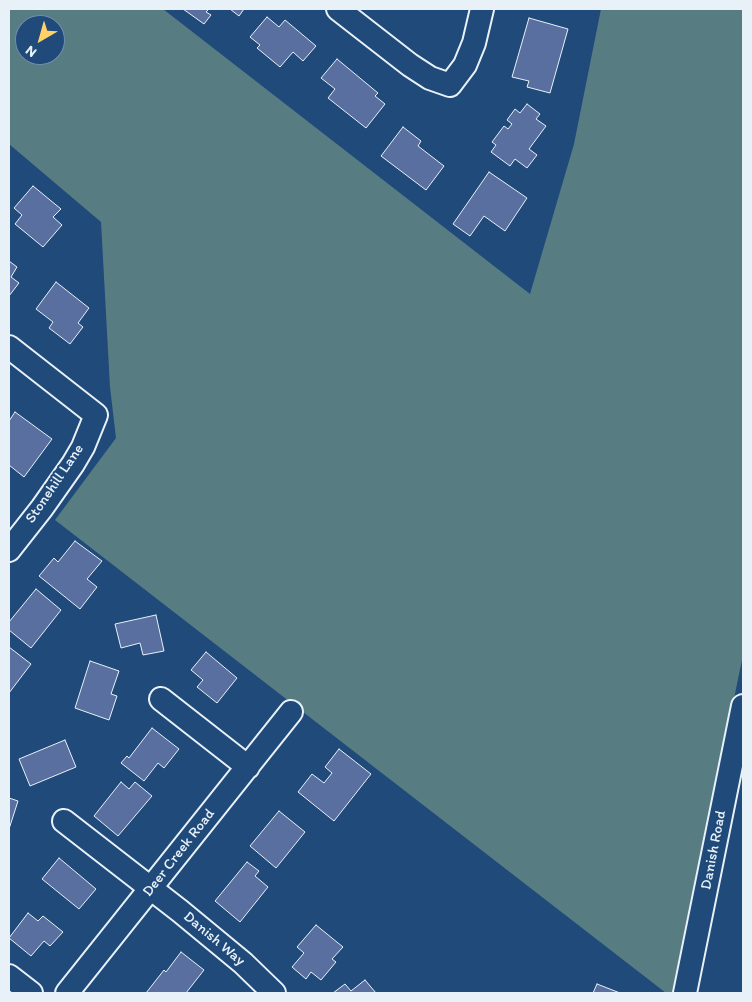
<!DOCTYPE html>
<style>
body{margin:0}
#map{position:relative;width:752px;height:1002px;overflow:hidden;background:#1f4a7a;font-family:Itim,sans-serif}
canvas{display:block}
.frame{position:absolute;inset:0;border:10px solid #e8f1f8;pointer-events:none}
.north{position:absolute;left:15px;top:15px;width:50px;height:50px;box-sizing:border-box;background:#1f4a7a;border:1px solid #6f8dac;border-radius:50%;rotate:218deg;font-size:14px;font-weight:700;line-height:20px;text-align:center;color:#e8f1f8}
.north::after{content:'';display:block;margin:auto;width:18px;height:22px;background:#ffd166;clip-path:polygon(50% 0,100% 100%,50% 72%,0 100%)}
</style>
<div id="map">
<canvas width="752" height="1002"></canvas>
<div class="frame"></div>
<div class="north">N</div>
</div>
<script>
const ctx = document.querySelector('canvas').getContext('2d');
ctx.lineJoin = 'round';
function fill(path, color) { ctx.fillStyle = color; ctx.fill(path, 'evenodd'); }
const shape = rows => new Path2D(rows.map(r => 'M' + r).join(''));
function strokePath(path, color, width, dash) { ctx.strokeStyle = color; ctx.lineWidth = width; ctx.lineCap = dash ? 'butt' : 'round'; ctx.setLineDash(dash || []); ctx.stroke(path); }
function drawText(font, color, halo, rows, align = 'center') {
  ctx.font = font + ' Itim,sans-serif'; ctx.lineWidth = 4; ctx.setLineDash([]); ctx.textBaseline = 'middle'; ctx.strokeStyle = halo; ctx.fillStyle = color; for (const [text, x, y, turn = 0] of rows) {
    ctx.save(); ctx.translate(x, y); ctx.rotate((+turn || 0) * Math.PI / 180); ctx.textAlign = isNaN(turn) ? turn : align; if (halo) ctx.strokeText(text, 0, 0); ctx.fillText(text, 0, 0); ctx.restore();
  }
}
fill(shape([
 [9,9,163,9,530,294,574,144,601,9,743,9,743,655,673,993,666,993,55,520,116,438,110,387,101,222,9,144],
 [25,25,55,25,55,55,25,55]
]), '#577d83');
const building = shape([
 [183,9,209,9,206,12,211,15,204,24,183,9],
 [230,9,244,9,239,16,230,9],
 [267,17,279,27,285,20,316,46,303,61,293,52,280,67,257,48,260,45,250,37,267,17],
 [529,18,568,29,550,93,527,87,529,81,512,77,529,18],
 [337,59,378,93,375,96,385,104,366,128,328,98,335,89,321,78,337,59],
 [527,104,540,114,536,119,546,126,529,149,537,155,527,168,515,159,510,166,491,152,496,145,492,142,504,126,508,129,512,124,507,120,515,109,520,113,527,104],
 [403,127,421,141,418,146,444,166,426,190,381,156,403,127],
 [489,172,527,198,505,231,484,216,470,236,453,224,489,172],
 [33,186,61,209,53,217,62,225,43,247,15,224,22,215,14,208,33,186],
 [9,261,17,267,11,277,19,283,9,296,9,261],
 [56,282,89,308,78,323,83,327,70,344,49,328,53,322,36,309,56,282],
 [15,412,52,439,24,477,9,465,9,450,10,449,9,448,9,421,15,412],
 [75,541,102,561,87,579,97,587,80,609,39,576,54,558,58,562,75,541],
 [36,589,61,610,31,648,9,630,9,622,36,589],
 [156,615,164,651,143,655,140,643,121,648,115,624,156,615],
 [9,647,31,664,9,693,9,647],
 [206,652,237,678,217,703,197,687,203,680,191,670,206,652],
 [90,661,119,671,111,694,117,696,109,720,75,708,90,661],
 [152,728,179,749,164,768,158,763,144,781,121,763,127,756,129,758,152,728],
 [65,740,76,767,30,786,19,759,65,740],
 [339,749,371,774,334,821,298,792,312,774,324,783,332,773,325,767,339,749],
 [121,782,129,789,135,782,152,796,118,836,94,816,121,782],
 [9,798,18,801,9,829,9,798],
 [279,811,305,832,276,868,250,846,279,811],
 [59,858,96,889,79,909,42,879,59,858],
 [247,862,259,871,255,876,268,887,240,922,215,901,247,862],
 [28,913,38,921,43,916,63,932,50,946,44,941,31,956,9,938,28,913],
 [316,925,343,947,332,959,336,962,321,980,311,972,306,979,292,967,304,953,297,947,316,925],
 [181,952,204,970,186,993,146,993,164,970,166,972,181,952],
 [365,980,376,993,333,993,345,984,351,991,365,980],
 [597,984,620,993,593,993,597,984]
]);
fill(building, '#586fa0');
strokePath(building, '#e8f1f8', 1);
const minor = shape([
 [338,9,410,65,430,78,450,85,465,65,474,43,482,9],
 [9,347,96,415,83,447,73,464,42,508,9,550],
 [161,699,248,767],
 [64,821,180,911,243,963,274,993],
 [9,976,31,993],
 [67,993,291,712],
 [685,993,743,706]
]);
strokePath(minor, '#e8f1f8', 26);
strokePath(minor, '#1f4a7a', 22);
drawText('15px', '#e8f1f8', '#1f4a7a', [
 ["Stonehill Lane",55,484,-56],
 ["Danish Road",714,850,-79],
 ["Deer Creek Road",179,853,-52],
 ["Danish Way",214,939,40]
]);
</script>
